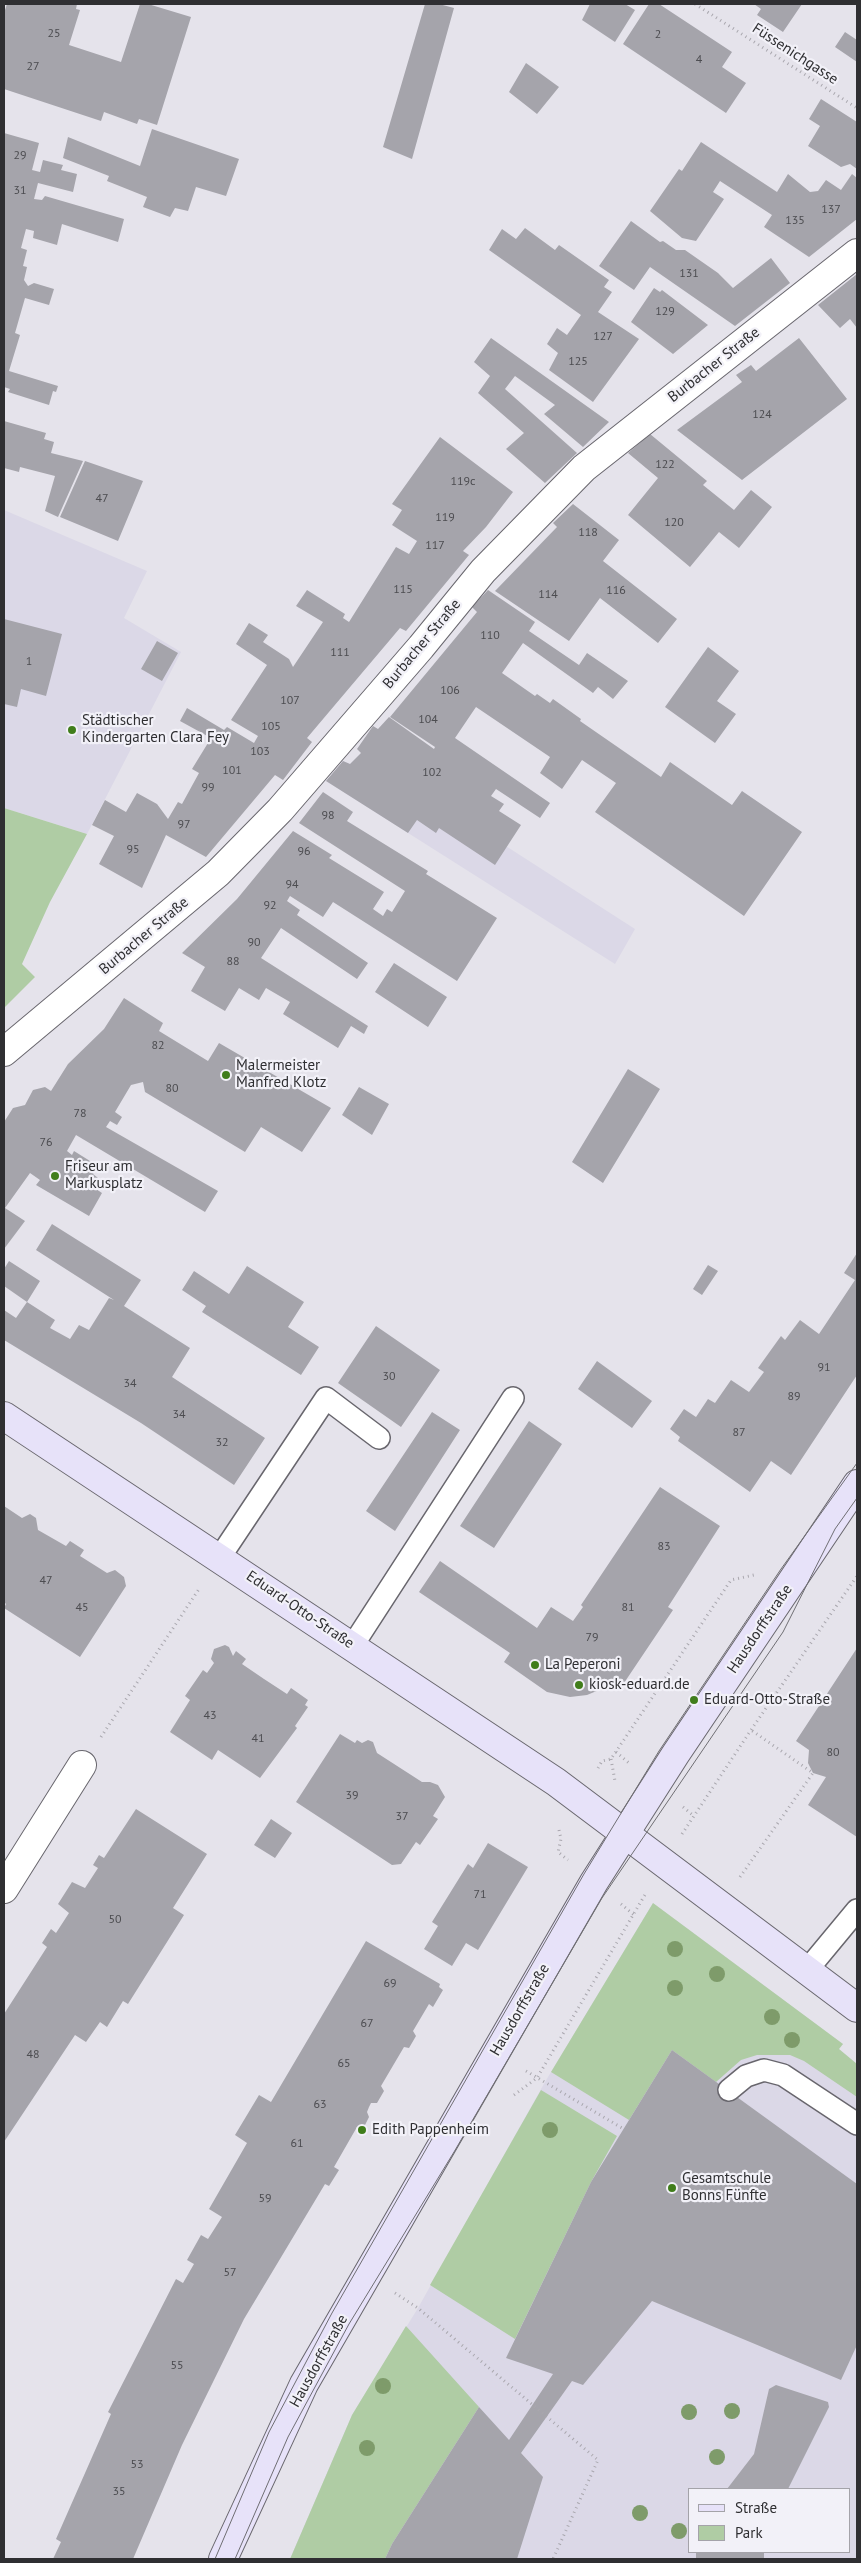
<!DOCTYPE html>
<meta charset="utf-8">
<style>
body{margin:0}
#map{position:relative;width:861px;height:2563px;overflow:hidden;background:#e5e3eb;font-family:"PT Sans",sans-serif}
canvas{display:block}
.frame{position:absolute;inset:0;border:5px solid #2f2f32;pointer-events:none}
.legend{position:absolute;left:688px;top:2488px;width:162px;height:65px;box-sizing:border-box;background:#f2f1f8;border:1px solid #a4a3a9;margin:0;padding:6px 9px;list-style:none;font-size:15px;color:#2f2f32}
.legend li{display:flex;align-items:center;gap:10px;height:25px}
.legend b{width:25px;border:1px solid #a4a3a9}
</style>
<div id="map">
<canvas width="861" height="2563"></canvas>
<div class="frame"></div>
<ul class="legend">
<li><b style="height:6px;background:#e7e2f9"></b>Straße</li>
<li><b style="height:14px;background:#afcca4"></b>Park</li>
</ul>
</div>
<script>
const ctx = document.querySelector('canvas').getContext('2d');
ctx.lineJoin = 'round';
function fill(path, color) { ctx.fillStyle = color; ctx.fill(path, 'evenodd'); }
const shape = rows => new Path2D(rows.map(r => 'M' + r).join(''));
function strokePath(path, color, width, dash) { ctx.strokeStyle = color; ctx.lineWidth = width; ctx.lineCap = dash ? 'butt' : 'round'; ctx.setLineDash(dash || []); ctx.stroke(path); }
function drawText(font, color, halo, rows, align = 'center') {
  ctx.font = font + ' "PT Sans",sans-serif'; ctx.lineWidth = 4.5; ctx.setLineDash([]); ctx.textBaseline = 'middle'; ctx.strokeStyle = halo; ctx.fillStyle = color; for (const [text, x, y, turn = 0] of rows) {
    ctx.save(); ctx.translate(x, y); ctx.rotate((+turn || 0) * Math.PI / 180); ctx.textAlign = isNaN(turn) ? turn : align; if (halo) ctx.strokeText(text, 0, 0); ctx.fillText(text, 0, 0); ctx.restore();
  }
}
fill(shape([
 [4,510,147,571,124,618,181,652,87,834,4,808],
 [361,753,635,929,615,964,326,781,343,761,350,764],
 [653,1903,843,2044,839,2049,857,2064,857,2559,290,2559,352,2415,418,2308,545,2082],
 [690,2489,850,2489,850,2552,690,2552]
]), '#dbd8e7');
fill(shape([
 [4,808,87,834,50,902,22,964,35,977,4,1008],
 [653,1903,843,2044,839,2049,857,2064,857,2097,804,2061,790,2055,757,2055,741,2060,716,2082,672,2050,629,2120,551,2072],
 [541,2090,617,2136,591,2182,515,2339,430,2285],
 [406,2326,479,2407,392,2544,385,2559,290,2559,352,2415]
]), '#afcca4');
fill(shape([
 [7,4,77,4,76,9,80,10,69,45,121,62,140,4,148,4,191,17,157,125,139,119,137,124,104,112,101,121,4,89,4,13],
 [425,4,439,4,454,8,412,159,383,147],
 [590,4,625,4,635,10,615,42,582,20],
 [649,4,659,4,732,52,722,67,746,83,726,113,623,44],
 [754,4,802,4,783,32,757,15,761,9],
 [845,32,857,40,857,62,835,47],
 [526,63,559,87,537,114,509,92],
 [821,99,857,122,857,169,850,164,841,167,808,146,820,126,809,119],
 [152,129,239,159,226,196,196,187,188,211,175,208,170,217,143,207,147,197,107,181,109,176,63,158,68,137,140,166],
 [4,133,39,143,32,170,40,172,43,160,63,165,61,170,77,174,73,192,38,183,34,199,42,200,45,196,124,219,118,242,62,224,57,245,33,238,34,231,26,229,21,248,27,250,23,266,27,267,24,280,28,286,34,283,54,289,49,305,25,298,15,333,20,335,9,371,58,386,56,392,53,391,49,405,8,392,10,389,4,387],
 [701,142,777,192,788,174,810,192,818,191,826,180,841,190,852,174,857,178,857,219,809,257,764,227,772,215,720,181,713,192,724,199,696,241,682,238,650,211,679,169,682,171],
 [631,221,660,242,663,241,676,250,685,250,718,273,733,288,771,258,790,283,735,326,650,267,634,290,599,266],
 [525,228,555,250,559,245,609,280,604,287,612,292,598,312,639,339,593,402,549,370,558,353,547,344,557,328,567,335,581,315,489,250,502,229,516,239],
 [857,274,857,328,850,319,840,328,818,305],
 [654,288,660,292,662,290,708,325,673,354,631,322],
 [491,338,609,422,583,447,544,414,555,405,515,376,505,389,577,453,545,483,506,449,524,433,478,393,490,376,474,362],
 [799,338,847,399,742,480,677,430,742,382,736,375,751,365,756,371],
 [4,421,46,433,44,439,54,442,51,453,83,461,58,517,45,511,55,476,20,467,19,472,4,468],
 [650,434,707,481,703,485,734,510,751,490,772,507,739,548,719,532,690,567,628,515,658,478,628,453],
 [440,437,513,492,486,527,463,551,469,555,406,631,400,628,307,738,312,742,283,780,275,775,206,857,166,835,142,888,99,864,114,836,92,825,105,800,126,812,137,793,157,804,168,819,178,802,182,804,199,773,192,769,211,738,180,721,187,708,224,730,227,727,254,743,258,736,231,720,267,665,236,644,249,623,268,635,263,642,289,659,293,667,323,622,296,606,307,590,345,614,343,618,349,622,396,547,409,554,417,541,392,525,402,510,392,504],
 [85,461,143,481,118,541,60,517],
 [573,504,619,540,603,561,677,619,658,643,600,598,569,641,495,591,557,527,553,523],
 [488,590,535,622,529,631,579,665,587,653,628,681,613,699,598,687,593,693,523,643,502,673,535,696,537,694,550,703,553,699,581,719,580,721,661,777,670,762,732,805,742,791,802,832,744,916,595,812,616,783,582,760,562,789,540,773,550,757,476,707,455,738,550,803,540,818,496,789,491,796,504,804,499,811,521,825,495,865,439,828,436,833,417,820,408,833,326,781,343,761,350,764,361,753,357,749,373,726,378,729,389,717,434,749,435,747,390,717,477,612,472,607],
 [4,619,62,634,46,696,21,689,17,707,4,704],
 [157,641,178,653,162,681,141,669],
 [708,647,739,671,717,701,736,714,715,743,665,707],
 [323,792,353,812,347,821,428,871,426,874,497,918,457,981,333,902,323,917,290,896,287,901,300,910,297,915,368,963,357,979,281,928,261,958,368,1026,364,1034,351,1026,338,1048,283,1014,290,1002,266,988,259,1000,239,988,225,1011,191,991,205,967,182,953,237,899,293,831,332,855,329,858,384,892,373,909,383,916,387,909,392,912,405,891,299,823],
 [394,963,447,997,428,1027,375,992],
 [124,998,163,1023,159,1031,208,1061,219,1043,331,1108,302,1152,261,1127,245,1152,145,1092,143,1082,131,1085,115,1112,122,1117,117,1125,110,1121,106,1127,218,1191,205,1212,76,1135,67,1151,72,1155,74,1151,98,1166,93,1174,98,1178,93,1187,102,1193,89,1216,36,1185,40,1180,30,1173,5,1208,25,1221,4,1249,4,1122,13,1108,25,1105,33,1090,45,1087,51,1091,68,1064,104,1029],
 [628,1069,660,1089,603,1183,572,1162],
 [359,1087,389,1104,372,1135,342,1115],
 [52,1224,141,1280,124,1306,190,1348,172,1377,265,1438,234,1485,141,1423,4,1340,4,1310,16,1318,27,1302,4,1286,4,1269,9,1261,40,1281,27,1302,55,1320,50,1328,70,1339,79,1325,89,1330,109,1298,114,1300,36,1250],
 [857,1253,857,1375,791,1475,771,1461,750,1492,678,1441,680,1437,670,1429,684,1409,696,1417,708,1399,715,1403,731,1380,749,1392,764,1372,758,1368,781,1336,785,1340,800,1320,819,1334,855,1280,844,1273],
 [708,1265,718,1271,702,1295,693,1289],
 [247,1266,304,1302,288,1327,319,1347,301,1375,202,1312,206,1306,182,1290,194,1271,229,1294],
 [376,1326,440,1370,401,1427,338,1383],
 [597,1361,652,1401,632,1428,578,1389],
 [432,1412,460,1430,395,1531,366,1511],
 [529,1421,562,1444,494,1548,460,1526],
 [660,1487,720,1526,668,1607,673,1610,622,1686,611,1679,599,1690,587,1695,570,1697,547,1692,504,1662,510,1653,419,1592,440,1561,537,1628,551,1607,573,1621,583,1607,581,1605],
 [4,1506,22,1518,30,1514,36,1518,38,1530,66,1546,70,1541,84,1550,80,1556,107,1573,115,1570,124,1577,126,1586,80,1657,4,1608,6,1604,4,1602],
 [225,1645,229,1647,233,1656,236,1651,246,1659,242,1664,264,1679,287,1694,291,1688,308,1700,305,1705,308,1707,295,1726,297,1728,260,1778,218,1750,212,1760,170,1732,190,1700,185,1696,203,1670,207,1673,214,1663,211,1659,214,1649],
 [857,1648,857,1837,808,1805,826,1777,813,1773,808,1763,809,1750,796,1741],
 [340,1734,355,1743,357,1740,362,1743,368,1740,373,1742,377,1753,422,1782,430,1782,438,1785,445,1797,433,1816,438,1819,420,1845,416,1842,401,1864,392,1865,296,1802],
 [136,1809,207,1854,173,1908,184,1915,128,2004,123,2001,107,2027,100,2022,86,2042,75,2035,4,2142,4,2014,47,1947,42,1943,51,1929,56,1933,69,1913,58,1904,72,1882,85,1888,98,1868,93,1865,99,1855,104,1858],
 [271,1819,292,1833,275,1858,254,1845],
 [488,1843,528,1867,478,1950,466,1943,452,1966,424,1949,438,1926,432,1922,468,1864,473,1868],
 [366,1941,440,1984,439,1987,443,1990,433,2007,429,2004,413,2031,416,2036,409,2048,404,2047,381,2086,384,2091,377,2103,371,2103,369,2107,367,2112,369,2117,364,2127,357,2127,334,2167,339,2170,329,2186,325,2184,244,2319,182,2445,133,2559,53,2559,61,2542,56,2539,111,2414,108,2412,176,2279,183,2283,194,2264,187,2260,201,2235,208,2239,222,2217,209,2209,247,2143,235,2135,259,2095,271,2102],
 [672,2050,857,2184,857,2345,841,2380,652,2301,583,2385,572,2381,521,2453,543,2477,517,2559,385,2559,392,2544,479,2407,509,2440,553,2374,506,2358,591,2182],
 [776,2385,828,2402,829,2407,788,2489,727,2489,754,2454,769,2389],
 [696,2552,764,2552,764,2559,696,2559]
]), '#a5a4ab');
const lane = shape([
 [220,1557,326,1398,379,1438],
 [353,1645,513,1398],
 [808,1969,857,1910],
 [729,2090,746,2076,764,2070,783,2075,857,2124]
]);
const street = shape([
 [4,1052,218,873,280,810,421,647,483,571,584,468,857,253],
 [4,1889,82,1765]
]);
const secondary = shape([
 [4,1416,556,1782,857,2008],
 [223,2559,304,2384,594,1882,675,1755,857,1484]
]);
strokePath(lane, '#68666d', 24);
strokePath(street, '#68666d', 30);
strokePath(secondary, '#68666d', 30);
strokePath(shape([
 [695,4,857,108],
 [101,1737,199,1589],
 [616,1752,630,1764],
 [611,1759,615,1781],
 [598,1768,602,1761,611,1759,731,1580,754,1575],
 [683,1807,694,1816],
 [559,1830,561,1839,558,1852,568,1860],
 [682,1834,751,1730,857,1576],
 [740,1877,813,1773,751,1730],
 [621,1904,634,1915],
 [526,2071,622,2128],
 [514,2095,537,2078,646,1893],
 [395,2293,418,2308,598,2460,553,2559]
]), '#a9a7ae', 3, [1, 4]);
strokePath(lane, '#fff', 21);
strokePath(street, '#fff', 28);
strokePath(secondary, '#e7e2f9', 28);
strokePath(shape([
 [215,2559,269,2432,332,2313,584,1874,659,1751,781,1569,857,1463],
 [235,2559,288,2437,349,2324,454,2152,602,1898,783,1632,835,1529,857,1498]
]), '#6f6e73', 1);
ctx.fillStyle = '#7e9b6a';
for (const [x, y] of [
 [675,1949],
 [717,1974],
 [675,1988],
 [772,2017],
 [792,2040],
 [550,2130],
 [383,2386],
 [732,2411],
 [689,2412],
 [367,2448],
 [717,2457],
 [640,2513],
 [679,2531]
]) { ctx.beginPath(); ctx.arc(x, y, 8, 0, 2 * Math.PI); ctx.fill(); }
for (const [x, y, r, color] of [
 [72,730,5,"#407d1b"],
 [226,1075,5,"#407d1b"],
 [55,1176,5,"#407d1b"],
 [535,1665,5,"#407d1b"],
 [579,1685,5,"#407d1b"],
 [694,1700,5,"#407d1b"],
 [362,2130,5,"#407d1b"],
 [672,2188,5,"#407d1b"]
]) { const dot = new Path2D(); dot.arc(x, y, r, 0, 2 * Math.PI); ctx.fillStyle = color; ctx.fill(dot); strokePath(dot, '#f2f1f8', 2); }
drawText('12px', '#4c4c50', null, [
 ["25",54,34],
 ["2",658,35],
 ["4",699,60],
 ["27",33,67],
 ["29",20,156],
 ["31",20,191],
 ["137",831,210],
 ["135",795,221],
 ["131",689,274],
 ["129",665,312],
 ["127",603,337],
 ["125",578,362],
 ["124",762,415],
 ["122",665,465],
 ["119c",463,482],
 ["47",102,499],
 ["119",445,518],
 ["120",674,523],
 ["118",588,533],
 ["117",435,546],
 ["115",403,590],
 ["116",616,591],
 ["114",548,595],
 ["110",490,636],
 ["111",340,653],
 ["1",29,662],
 ["106",450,691],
 ["107",290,701],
 ["104",428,720],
 ["105",271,727],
 ["103",260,752],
 ["101",232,771],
 ["102",432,773],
 ["99",208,788],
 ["98",328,816],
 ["97",184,825],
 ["95",133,850],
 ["96",304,852],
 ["94",292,885],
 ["92",270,906],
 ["90",254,943],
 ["88",233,962],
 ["82",158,1046],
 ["80",172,1089],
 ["78",80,1114],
 ["76",46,1143],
 ["91",824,1368],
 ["30",389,1377],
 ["34",130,1384],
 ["89",794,1397],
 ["34",179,1415],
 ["87",739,1433],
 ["32",222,1443],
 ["83",664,1547],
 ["47",46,1581],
 ["45",82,1608],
 ["81",628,1608],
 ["79",592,1638],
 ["43",210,1716],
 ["41",258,1739],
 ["80",833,1753],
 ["39",352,1796],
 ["37",402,1817],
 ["71",480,1895],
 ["50",115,1920],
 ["69",390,1984],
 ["67",367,2024],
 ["48",33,2055],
 ["65",344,2064],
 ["63",320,2105],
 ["61",297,2144],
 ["59",265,2199],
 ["57",230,2273],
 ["55",177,2366],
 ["53",137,2465],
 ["35",119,2492]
]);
drawText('15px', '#2f2f32', '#f2f1f8', [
 ["Füssenichgasse",795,54,33],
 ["Burbacher Straße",714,365,-38],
 ["Burbacher Straße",422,644,-50],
 ["Burbacher Straße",144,936,-40],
 ["Eduard-Otto-Straße",300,1610,34],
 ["Hausdorffstraße",760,1629,-56],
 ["Hausdorffstraße",520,2010,-60],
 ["Hausdorffstraße",319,2361,-61]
]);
drawText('15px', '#2f2f32', '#f2f1f8', [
 ["Städtischer",82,721],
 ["Kindergarten Clara Fey",82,738],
 ["Malermeister",236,1066],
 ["Manfred Klotz",236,1083],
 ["Friseur am",65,1167],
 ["Markusplatz",65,1184],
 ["La Peperoni",545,1665],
 ["kiosk-eduard.de",589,1685],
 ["Eduard-Otto-Straße",704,1700],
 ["Edith Pappenheim",372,2130],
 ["Gesamtschule",682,2179],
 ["Bonns Fünfte",682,2196]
], 'left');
</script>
